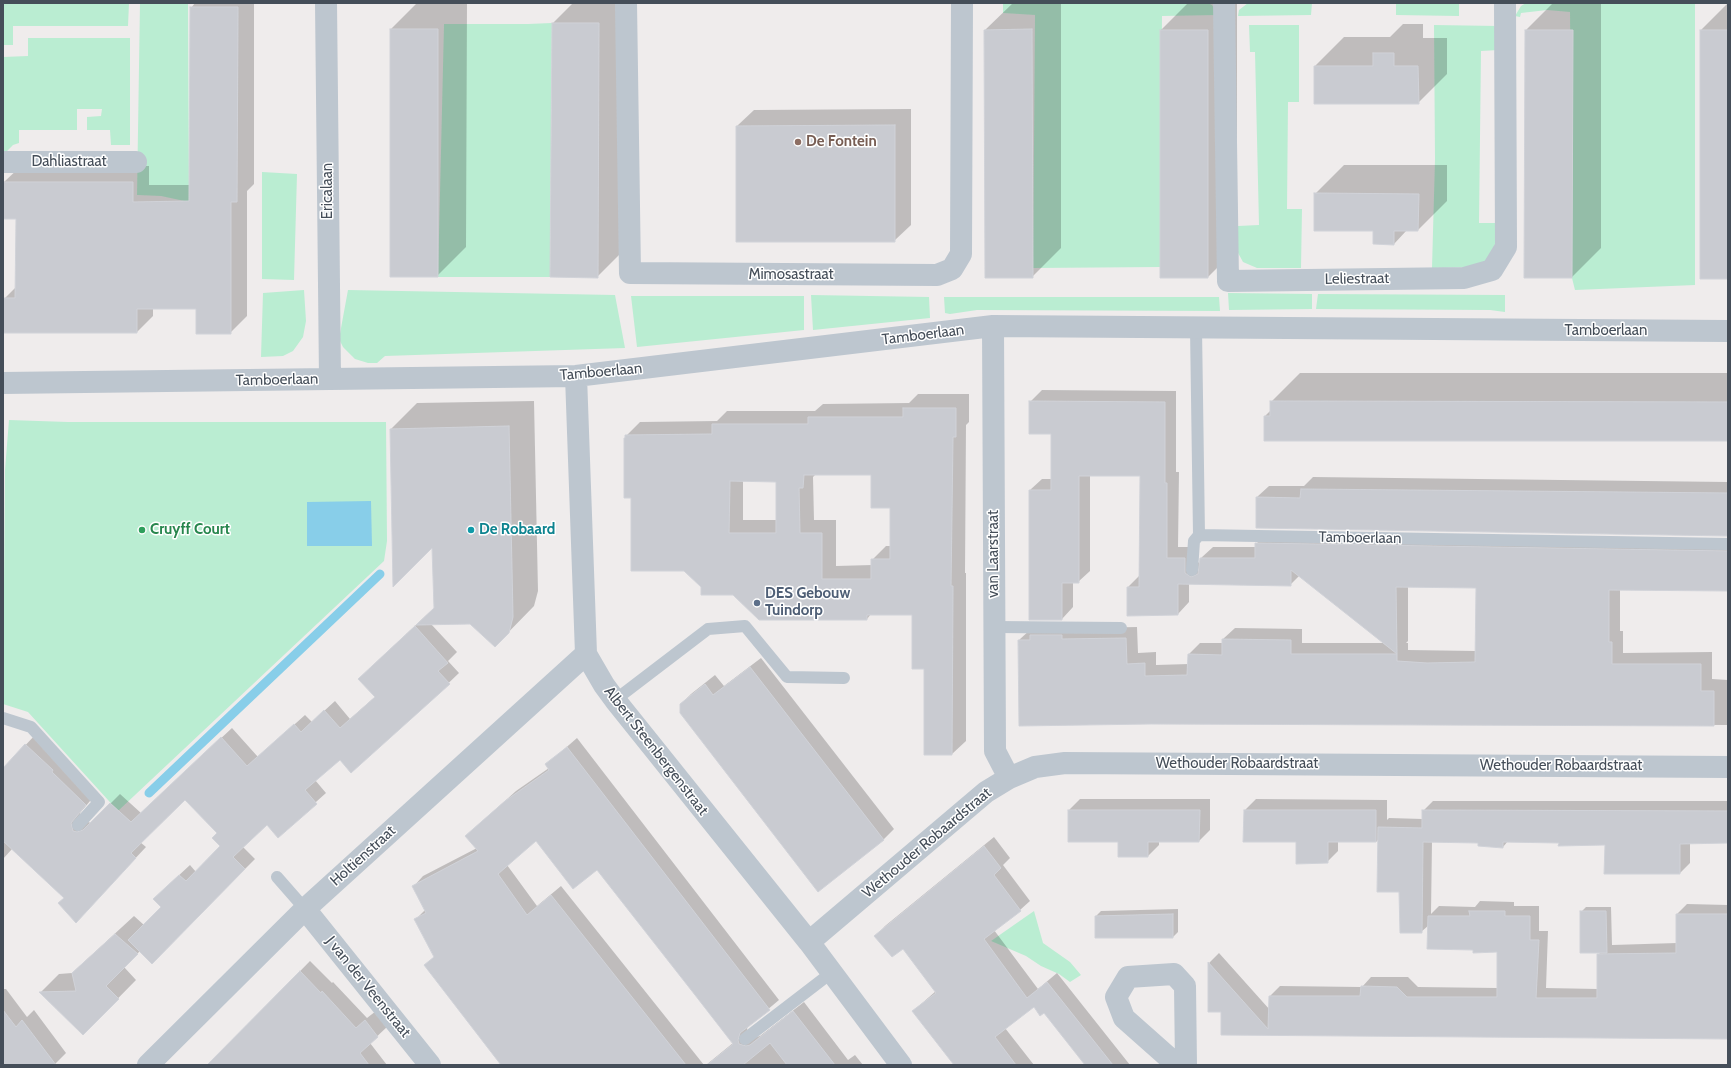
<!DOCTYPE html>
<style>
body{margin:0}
#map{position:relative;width:1731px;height:1068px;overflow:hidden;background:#efecec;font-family:Cabin,sans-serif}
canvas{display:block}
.frame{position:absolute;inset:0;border:4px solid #454e59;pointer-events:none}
</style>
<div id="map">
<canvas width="1731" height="1068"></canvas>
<div class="frame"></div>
</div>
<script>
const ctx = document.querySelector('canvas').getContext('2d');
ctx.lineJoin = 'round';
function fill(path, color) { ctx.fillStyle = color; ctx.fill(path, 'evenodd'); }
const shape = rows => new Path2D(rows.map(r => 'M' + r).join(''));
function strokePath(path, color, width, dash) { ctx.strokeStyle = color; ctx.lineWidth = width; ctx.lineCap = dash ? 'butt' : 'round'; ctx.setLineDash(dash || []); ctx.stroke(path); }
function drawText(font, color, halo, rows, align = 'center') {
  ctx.font = font + ' Cabin,sans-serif'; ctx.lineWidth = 3; ctx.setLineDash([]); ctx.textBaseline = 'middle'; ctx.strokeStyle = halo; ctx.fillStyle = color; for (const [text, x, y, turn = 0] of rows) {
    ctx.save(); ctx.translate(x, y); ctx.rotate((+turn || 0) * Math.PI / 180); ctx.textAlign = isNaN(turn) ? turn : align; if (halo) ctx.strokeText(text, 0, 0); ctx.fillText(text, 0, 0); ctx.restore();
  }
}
fill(shape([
 [3,3,129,3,128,26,13,26,13,45,3,45],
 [140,3,188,3,189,202,161,196,137,195],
 [1003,3,1208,3,1212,5,1219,15,1162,16,1160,267,1033,268,1035,15,1003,13],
 [1248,3,1312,3,1311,15,1238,16,1239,10],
 [1396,3,1459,3,1459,16,1396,15],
 [1526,3,1695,3,1695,285,1575,290,1572,278,1570,12,1547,10,1521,13,1520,17,1515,16,1521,6],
 [552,23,550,277,438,277,444,24,528,24],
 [1249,25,1299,25,1299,102,1288,102,1287,209,1302,209,1301,268,1257,268,1243,262,1237,251,1235,231,1238,226,1259,225,1255,52,1250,52],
 [1434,25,1498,26,1499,50,1481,51,1479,223,1499,223,1498,238,1488,260,1477,267,1432,268,1435,159],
 [28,38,130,38,130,145,111,145,110,130,87,130,87,117,101,116,102,109,77,109,77,130,19,130,19,143,13,145,6,152,3,151,3,57,28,56],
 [262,172,297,174,294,280,262,279],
 [304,290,306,321,303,337,293,351,283,356,261,357,263,293],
 [348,290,615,295,625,348,385,356,377,363,368,363,355,359,343,347,339,339],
 [1228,293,1312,294,1312,309,1229,310],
 [1318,294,1505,295,1505,312,1490,310,1316,309],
 [811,295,929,297,930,318,813,330],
 [631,296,804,296,804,330,637,347],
 [944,297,1219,297,1220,311,977,310,950,314,945,313],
 [9,420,68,422,386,422,387,541,384,561,118,811,28,712,3,704,5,470],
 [1034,911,1043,943,1070,962,1081,975,1070,982,1059,974,1041,966,1026,956,991,941]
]), '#baedd2');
fill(shape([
 [371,501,372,546,307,546,307,502]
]), '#88cee9');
fill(shape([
 [195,3,254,3,254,184,247,191,247,316,230,333,197,308,153,308,153,316,137,332,4,299,16,287,17,218,4,182,21,166,149,166,149,185,190,185,191,8],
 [417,3,467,3,466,247,437,276,391,29],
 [573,3,628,3,626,248,597,277,553,23],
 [1013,3,1061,3,1061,248,1032,277,985,30],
 [1188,3,1237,3,1237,248,1208,277,1161,277,1161,30],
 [1553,3,1601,3,1601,248,1572,277,1525,277,1526,30],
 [1728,3,1728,278,1701,30],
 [1403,24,1423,24,1423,38,1447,38,1447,74,1418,103,1315,66,1344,37,1390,37],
 [911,109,911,225,894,241,737,126,754,110],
 [1344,165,1447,165,1447,201,1418,230,1407,230,1394,244,1315,194],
 [1300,373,1728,373,1728,440,1265,416,1271,410,1271,402],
 [1042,390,1176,391,1176,472,1179,472,1178,547,1196,547,1196,561,1201,564,1201,558,1213,547,1256,547,1256,544,1268,532,1728,540,1728,590,1620,589,1620,631,1623,631,1623,653,1712,652,1712,679,1728,680,1728,725,1148,723,1019,640,1031,629,1137,627,1138,653,1156,652,1156,665,1189,664,1189,654,1200,643,1223,643,1223,639,1235,628,1302,629,1302,643,1384,643,1300,575,1290,585,1189,583,1189,602,1178,614,1128,587,1139,576,1141,475,1090,475,1090,571,1078,582,1073,582,1073,607,1062,619,1030,490,1042,479,1052,479,1052,433,1030,402],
 [1408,586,1477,587,1476,651,1408,650,1408,643,1406,643,1408,641],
 [918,394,969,394,969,422,966,425,965,573,966,573,966,741,952,754,925,668,913,614,871,614,867,619,702,586,632,497,626,436,640,422,717,421,727,411,815,411,823,404,909,403],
 [816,474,872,474,891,507,891,546,886,546,872,560,872,565,836,566,836,520,814,520,813,477],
 [743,480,777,481,777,520,743,520],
 [534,401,538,591,534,606,495,646,470,623,431,624,457,652,448,661,459,673,411,719,340,759,315,780,326,793,278,836,267,823,242,846,255,859,152,962,140,951,124,967,136,980,83,1034,41,992,59,974,72,973,134,916,144,925,162,907,164,889,190,865,196,872,221,846,218,833,185,798,140,842,146,847,86,911,65,898,12,849,3,859,3,769,36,734,95,795,80,813,82,820,91,823,120,794,141,813,232,728,258,757,305,715,312,722,335,701,350,719,376,696,369,669,434,608,433,545,394,585,391,429,417,403],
 [1313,477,1728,482,1728,535,1257,497,1269,486,1304,486],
 [761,658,894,829,884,839,818,891,681,704,691,694,715,675,724,686],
 [577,738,779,1000,748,1026,747,1029,749,1034,756,1037,760,1036,804,1002,848,1060,855,1055,863,1065,706,1065,733,1043,598,869,536,839,507,865,537,906,561,886,704,1065,503,1065,426,965,435,956,416,919,426,909,414,886,423,876,477,848,476,827,516,791,549,768,546,765],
 [1080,799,1210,799,1210,830,1199,841,1159,841,1159,845,1148,856,1119,841,1069,810],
 [1256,799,1387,800,1387,820,1389,818,1423,819,1423,811,1433,801,1728,801,1728,842,1690,843,1690,863,1680,873,1606,844,1508,841,1503,847,1479,845,1479,842,1432,841,1431,914,1439,906,1475,907,1480,901,1514,902,1514,906,1539,906,1539,931,1548,931,1546,988,1598,989,1598,955,1601,952,1581,912,1586,907,1611,907,1612,945,1677,943,1677,914,1687,904,1728,905,1728,1038,1222,1034,1222,1011,1209,1011,1209,963,1219,953,1270,1010,1270,996,1280,986,1362,987,1371,977,1408,977,1418,987,1498,988,1498,951,1474,949,1429,925,1421,932,1400,891,1379,839,1376,842,1338,841,1338,851,1327,862,1297,841,1245,810],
 [994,837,1010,858,1003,865,1030,901,1020,910,994,930,1038,989,1057,973,1130,1065,1086,1065,1044,1012,1034,1006,1005,1028,1034,1065,955,1065,913,1011,936,991,903,947,876,936,885,926],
 [1178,909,1178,932,1173,937,1096,916,1101,911],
 [310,961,332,983,333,982,367,1018,376,1011,388,1026,370,1043,387,1065,208,1065],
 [3,989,6,989,27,1017,34,1010,66,1053,54,1065,3,1065]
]), '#0003');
strokePath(shape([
 [149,793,380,574]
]), '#88cee9', 9);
const building = shape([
 [190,7,238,7,237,202,231,202,231,334,196,334,196,309,137,309,137,333,3,333,3,298,15,298,16,219,3,219,3,182,133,182,133,202,189,201,190,7],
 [552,23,599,23,598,278,550,277,552,23],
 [390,29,438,29,438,277,390,277,390,29],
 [1032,29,1033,278,985,278,984,30,1032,29],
 [1160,30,1208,30,1208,278,1160,278,1160,30],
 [1525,30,1573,30,1572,278,1524,278,1525,30],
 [1700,30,1728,30,1728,279,1700,279,1700,30],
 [1373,53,1394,53,1394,66,1418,66,1419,104,1314,104,1314,66,1373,66,1373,53],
 [895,125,895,242,736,242,736,126,895,125],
 [1314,193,1419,194,1418,231,1394,231,1394,245,1373,244,1373,231,1314,231,1314,193],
 [1029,401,1165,402,1165,483,1167,483,1167,558,1185,558,1185,573,1191,577,1198,574,1200,558,1255,558,1255,543,1728,551,1728,591,1609,590,1609,642,1612,642,1612,664,1701,664,1701,691,1714,691,1714,726,1150,724,1019,726,1018,640,1030,640,1030,635,1062,635,1062,639,1126,638,1127,664,1145,663,1145,676,1187,675,1188,654,1222,655,1222,639,1291,640,1291,654,1397,654,1397,661,1427,663,1475,662,1476,588,1396,587,1397,654,1291,570,1291,586,1178,584,1178,615,1127,616,1127,587,1139,587,1140,476,1079,476,1079,583,1062,583,1062,620,1029,620,1029,490,1051,490,1051,434,1029,434,1029,401],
 [1270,401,1728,402,1728,441,1264,441,1264,416,1270,416,1270,401],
 [903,408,956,408,956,437,953,437,951,586,953,586,952,755,924,755,924,669,912,669,912,615,867,615,867,620,759,620,733,595,701,595,701,587,684,571,631,571,631,498,624,498,624,438,625,438,625,435,712,434,712,424,808,424,808,417,903,417,903,408],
 [804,475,871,475,871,508,890,508,890,559,871,559,871,579,822,579,822,533,800,533,799,488,803,488,804,475],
 [730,481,776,482,776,533,729,533,730,481],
 [509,426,513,617,509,633,495,647,470,624,416,625,434,608,432,548,393,587,390,429,509,426],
 [1301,489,1728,493,1728,536,1256,528,1256,497,1300,498,1301,489],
 [415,626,448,663,438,671,450,684,351,773,340,760,305,790,317,804,278,838,267,825,233,857,245,869,152,964,128,940,161,907,153,899,179,875,186,881,220,846,212,838,217,833,185,800,131,853,136,858,76,923,58,903,64,898,3,841,3,768,25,744,53,770,52,772,86,805,71,823,73,831,77,832,83,830,110,803,131,822,221,737,247,766,294,724,301,732,324,710,340,728,375,697,358,679,415,626],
 [750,667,884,840,818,892,680,713,680,704,705,684,713,695,750,667],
 [567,747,770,1010,740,1033,738,1040,739,1044,746,1046,750,1045,793,1011,835,1065,787,1065,770,1043,743,1065,707,1065,733,1044,695,995,597,870,573,889,536,841,498,874,527,915,551,895,686,1065,501,1065,424,965,434,957,414,919,426,913,412,886,478,851,465,836,505,801,549,770,545,764,567,747],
 [1068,810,1200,810,1199,842,1148,842,1148,857,1118,857,1118,842,1068,842,1068,810],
 [1244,810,1376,810,1376,842,1328,842,1328,863,1296,864,1296,842,1243,842,1244,810],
 [1422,810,1728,811,1728,843,1680,844,1680,874,1604,874,1605,845,1558,846,1559,843,1503,842,1503,848,1478,846,1478,843,1423,842,1422,933,1400,933,1399,892,1377,892,1378,827,1422,828,1422,810],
 [984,846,1001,868,994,875,1021,911,984,939,1027,998,1047,982,1113,1065,1085,1065,1044,1013,1040,1016,1034,1007,995,1037,1016,1065,954,1065,912,1011,936,993,903,949,892,957,874,936,984,846],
 [1469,911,1505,911,1505,916,1530,916,1530,940,1539,940,1536,998,1597,998,1597,954,1676,953,1676,914,1728,914,1728,1039,1221,1035,1221,1012,1208,1012,1208,962,1268,1029,1269,996,1360,996,1361,986,1397,987,1407,997,1497,997,1497,952,1473,953,1473,950,1427,949,1428,916,1470,916,1469,911],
 [1580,911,1606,911,1607,953,1580,953,1580,911],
 [1173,914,1173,938,1095,938,1095,916,1173,914],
 [115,934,138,954,106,986,119,999,83,1035,39,992,76,991,72,973,115,934],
 [300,971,321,993,322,991,356,1028,365,1020,378,1037,360,1053,369,1065,207,1065,300,971],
 [3,1010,16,1027,22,1020,56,1065,3,1065,3,1010]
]);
fill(building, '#c9cbd1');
strokePath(building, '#d0d2d8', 1);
strokePath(shape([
 [1196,328,1199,535,1728,544],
 [1192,570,1194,541,1199,535],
 [995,627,1121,628],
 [615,700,708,629,745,626,787,677,844,678],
 [3,718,31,727,99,802,78,825],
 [277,877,305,909],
 [745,1039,831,973]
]), '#bdc6cf', 12);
strokePath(shape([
 [326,3,330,379],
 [626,3,630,273,937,275,952,269,961,254,962,3],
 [1224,3,1228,281,1464,278,1492,270,1506,247,1505,3],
 [3,162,136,162],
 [993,326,995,751,1009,778],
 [576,376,586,654,604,685,615,700,809,942,901,1065],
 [3,383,576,376,993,326,1728,331],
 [305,909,430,1065],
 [809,942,986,792,1009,778,1035,767,1065,763,1728,767],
 [148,1065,305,909,586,654],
 [1177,1065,1124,1018,1116,997,1128,977,1174,974,1185,986,1186,1065]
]), '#bdc6cf', 22);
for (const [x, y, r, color] of [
 [798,142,4,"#8d6e63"],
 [142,530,4,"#2e9e5b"],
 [471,530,4,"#0f9aa8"],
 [757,603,4,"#5c6f8a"]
]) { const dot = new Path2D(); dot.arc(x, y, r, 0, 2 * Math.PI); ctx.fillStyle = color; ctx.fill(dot); strokePath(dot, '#fff', 1.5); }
drawText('bold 15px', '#785e54', '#fff', [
 ["De Fontein",806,142]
], 'left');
drawText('15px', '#454e59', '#fff', [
 ["Dahliastraat",69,162],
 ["Ericalaan",328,191,-90],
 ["Mimosastraat",791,275],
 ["Leliestraat",1357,279,-1],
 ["Tamboerlaan",1606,331],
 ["Tamboerlaan",923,335,-7],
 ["Tamboerlaan",601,372,-5],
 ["Tamboerlaan",277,380,-1],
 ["Tamboerlaan",1360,538,1],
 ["van Laarstraat",994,554,-90],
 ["Albert Steenbergenstraat",656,751,52],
 ["Wethouder Robaardstraat",1237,764],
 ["Wethouder Robaardstraat",1561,766],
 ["Wethouder Robaardstraat",927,843,-40],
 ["Holtienstraat",363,856,-42],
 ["J van der Veenstraat",368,987,51]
]);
drawText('bold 15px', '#27864d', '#fff', [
 ["Cruyff Court",150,530]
], 'left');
drawText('bold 15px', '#0d838f', '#fff', [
 ["De Robaard",479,530]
], 'left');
drawText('bold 15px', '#4e5e75', '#fff', [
 ["DES Gebouw",765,594],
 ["Tuindorp",765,611]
], 'left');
</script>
